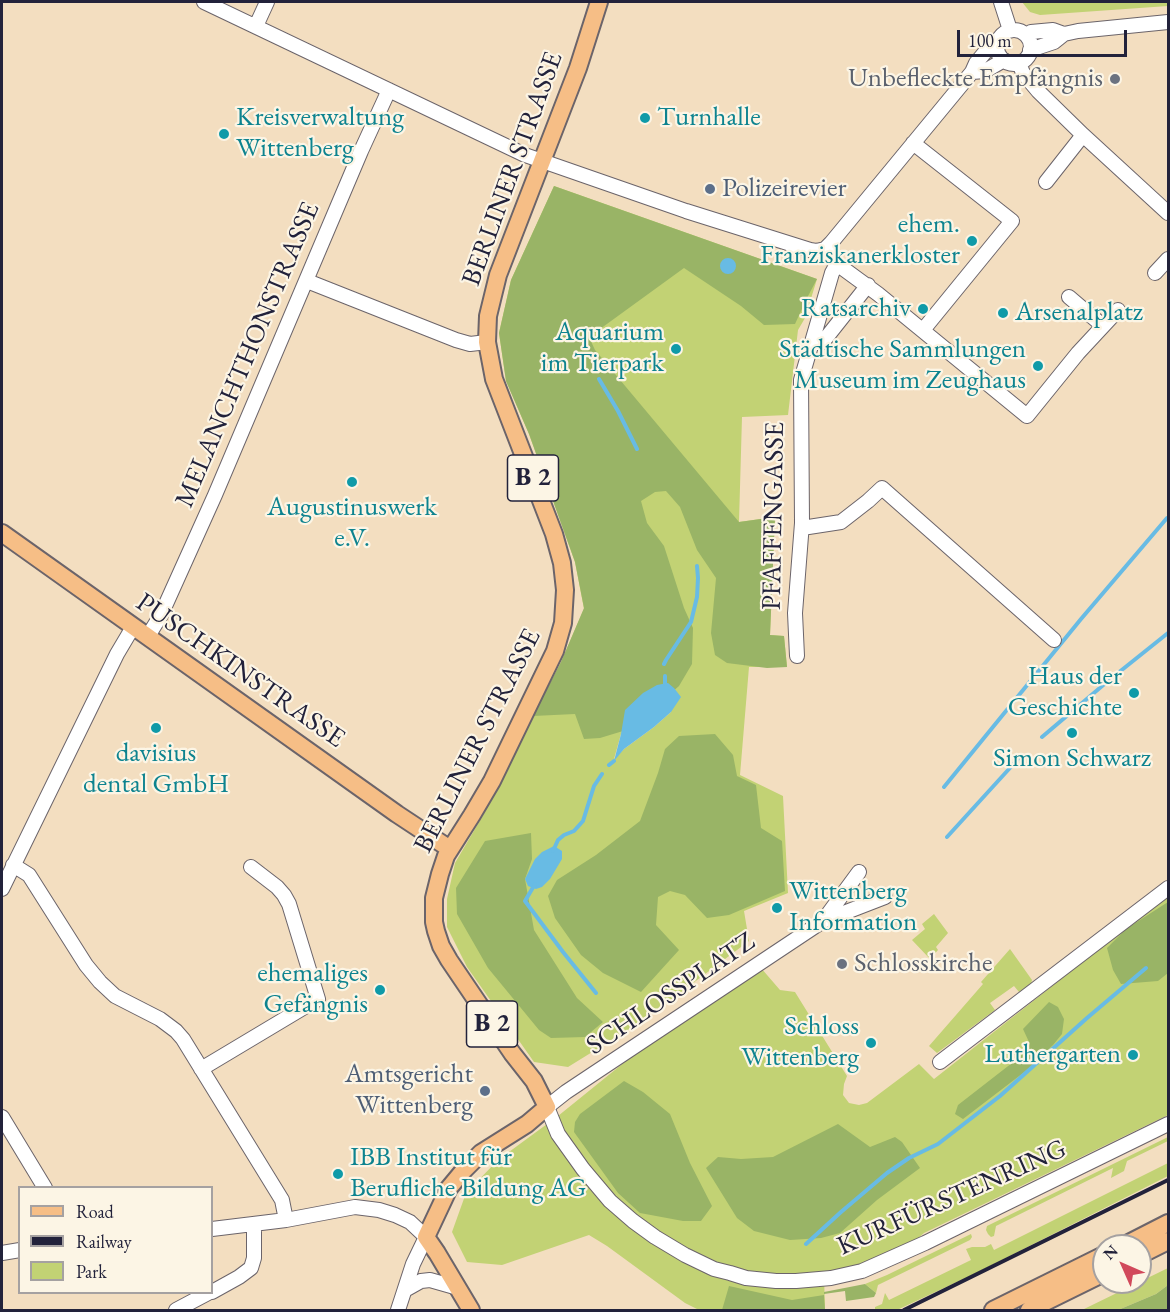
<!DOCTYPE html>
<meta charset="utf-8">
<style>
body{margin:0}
#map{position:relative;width:1170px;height:1312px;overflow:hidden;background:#f3dec0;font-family:"EB Garamond",serif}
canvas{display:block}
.frame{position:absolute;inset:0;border:3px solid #22223b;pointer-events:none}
.legend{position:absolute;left:18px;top:1186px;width:195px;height:108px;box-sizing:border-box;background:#fcf5e5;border:2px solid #a5a1a1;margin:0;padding:8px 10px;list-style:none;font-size:18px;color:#22223b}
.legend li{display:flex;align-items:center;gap:12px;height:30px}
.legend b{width:30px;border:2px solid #a5a1a1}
.north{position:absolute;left:1092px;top:1234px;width:60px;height:60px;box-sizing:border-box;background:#fcf5e5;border:2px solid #a5a1a1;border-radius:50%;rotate:315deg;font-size:16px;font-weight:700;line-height:24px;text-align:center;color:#22223b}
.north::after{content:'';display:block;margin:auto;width:21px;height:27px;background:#d1495b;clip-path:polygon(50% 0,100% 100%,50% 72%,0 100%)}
.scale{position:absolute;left:957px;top:30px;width:170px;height:27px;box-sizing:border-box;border:3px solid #22223b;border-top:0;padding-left:8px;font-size:18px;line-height:21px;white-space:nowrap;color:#22223b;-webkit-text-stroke:4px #fcf5e5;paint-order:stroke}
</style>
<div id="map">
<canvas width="1170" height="1312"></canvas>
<div class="frame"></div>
<ul class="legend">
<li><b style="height:8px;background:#f6be86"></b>Road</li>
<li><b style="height:8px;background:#22223b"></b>Railway</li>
<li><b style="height:16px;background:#c2d274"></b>Park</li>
</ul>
<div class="north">N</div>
<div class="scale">100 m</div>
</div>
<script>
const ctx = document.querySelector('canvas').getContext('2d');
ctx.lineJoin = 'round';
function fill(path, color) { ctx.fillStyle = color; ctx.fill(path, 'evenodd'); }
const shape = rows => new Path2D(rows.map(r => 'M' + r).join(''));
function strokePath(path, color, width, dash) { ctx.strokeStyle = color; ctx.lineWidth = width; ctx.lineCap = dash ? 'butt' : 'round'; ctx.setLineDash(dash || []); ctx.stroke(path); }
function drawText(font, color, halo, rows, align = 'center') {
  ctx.font = font + ' "EB Garamond",serif'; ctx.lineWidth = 4.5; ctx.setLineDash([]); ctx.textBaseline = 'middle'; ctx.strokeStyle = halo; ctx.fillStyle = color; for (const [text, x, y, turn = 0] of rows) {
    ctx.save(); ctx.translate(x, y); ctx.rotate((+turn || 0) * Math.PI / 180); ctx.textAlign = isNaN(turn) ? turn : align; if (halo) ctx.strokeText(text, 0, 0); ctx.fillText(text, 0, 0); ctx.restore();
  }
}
fill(shape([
 [1022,2,1168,2,1168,6,1040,15,1030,12],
 [554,186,817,279,805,318,798,330,788,415,742,417,739,522,775,517,770,635,784,636,787,667,749,667,740,775,783,796,788,893,744,911,749,941,644,1020,568,1067,534,1062,467,967,447,927,447,899,455,863,482,817,561,662,584,609,575,562,529,434,506,381,499,333,511,280],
 [671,712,654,727,624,749,614,759,621,734],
 [1168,895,1168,1115,924,1233,909,1246,855,1267,824,1275,825,1310,699,1310,685,1303,607,1246,589,1235,502,1265,467,1262,452,1232,466,1193,498,1160,558,1116,647,1044,761,968,780,990,795,992,847,1076,844,1084,843,1095,849,1103,859,1105,867,1103,919,1064,934,1079],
 [934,914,948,933,936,947,938,950,930,959,912,940,925,929,922,924],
 [1010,949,1032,980,1031,984,1019,992,1014,986,990,1003,995,1010,937,1053,929,1046,983,984,981,982],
 [1168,1137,1168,1141,1127,1161,1124,1171,1111,1178,1113,1168,996,1226,994,1236,991,1237,988,1234,986,1230,987,1226],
 [1168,1163,1168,1176,976,1273,897,1310,875,1310,875,1307,882,1304,885,1293,889,1300,971,1260,966,1249,972,1247,985,1247,991,1244,994,1250],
 [971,1234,972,1237,970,1240,878,1285,876,1293,865,1284,887,1275],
 [1168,1268,1168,1285,1156,1294,1118,1310,1082,1310]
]), '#c2d274');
fill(shape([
 [554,186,817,279,807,298,795,324,764,325,741,306,684,268,589,337,595,350,739,522,775,517,770,635,784,636,787,667,767,668,727,663,715,655,711,633,716,578,697,550,680,507,666,491,655,492,641,501,647,523,664,546,684,608,693,628,692,664,679,686,662,701,623,731,600,738,584,739,575,714,533,716,561,662,584,608,575,562,529,434,506,381,499,333,511,280],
 [715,734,733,755,737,776,756,785,761,828,782,841,785,891,729,915,707,918,685,895,670,891,658,897,656,925,679,950,641,992,603,973,581,955,555,918,548,896,557,880,596,855,640,821,658,773,665,749,679,736],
 [531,833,532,859,525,879,534,930,577,998,603,1022,585,1037,551,1038,539,1030,488,968,457,914,456,888,485,841],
 [1168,902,1168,973,1158,981,1121,984,1113,970,1107,948,1126,929],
 [1049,1002,1058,1007,1064,1019,1062,1034,1053,1045,1027,1070,963,1119,955,1114,958,1105,1021,1056,1029,1042,1023,1029],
 [624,1081,643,1092,670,1114,690,1163,712,1206,701,1221,683,1221,640,1213,618,1193,574,1132,575,1122,580,1114],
 [838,1124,870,1147,895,1137,902,1142,920,1168,877,1200,840,1233,821,1238,790,1240,754,1231,737,1218,706,1168,718,1157,741,1159,773,1157],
 [865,1284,876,1293,874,1297,846,1301,845,1291,824,1294,824,1292],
 [1168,1285,1168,1310,1118,1310,1156,1294],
 [729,1286,792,1300,824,1295,825,1310,722,1310]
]), '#99b466');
fill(shape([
 '720 266a8 8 0 1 1 16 0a8 8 0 1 1-16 0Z',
 [668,683,674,688,681,697,671,712,654,727,624,749,614,761,621,734,625,710,643,693,657,685],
 [554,846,562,851,562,859,550,879,542,887,536,889,528,886,525,879,535,859,542,852]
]), '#68bbe4');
strokePath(shape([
 [599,379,618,411,637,449],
 [664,664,666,660,691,622,697,597,698,578,697,566],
 [665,676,665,684],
 [1042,737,1108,681,1168,633],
 [609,765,614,761],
 [944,787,1081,619,1167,518],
 [947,837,1019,758],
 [553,851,558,840,564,835,574,831,583,821,594,786,602,774],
 [535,884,525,901,563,952,596,993],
 [806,1244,841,1212,887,1173,909,1158,938,1144,1000,1096,1087,1018,1146,968]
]), '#68bbe4', 4);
const minor = shape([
 [204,2,525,155,686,211,810,250,816,251,825,249],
 [1001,2,1010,30],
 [256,26,267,2],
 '997 47a17 17 0 1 1 34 0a17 17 0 1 1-34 0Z',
 [1027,36,1031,32,1053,30,1064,34],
 [1030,50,1054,42,1064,34,1078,31,1168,22],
 [1019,63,1023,73,1038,91,1083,135,1168,213],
 [972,72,985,71,1004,60],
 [913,143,1012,221,923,330],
 [1046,182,1083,135],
 [825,249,831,258,837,264,878,294,1027,416,1078,353,1118,310],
 [825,249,831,243,972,72,976,63,991,45,998,43],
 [1155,273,1168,259],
 [307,281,456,340,470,344,487,342],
 [1069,297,1103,326],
 [812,343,820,343,826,338,868,285],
 [802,528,841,522,868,501,882,488,1054,640],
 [148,636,161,615,215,495,361,151,389,90],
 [797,656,795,613,802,523,801,380,832,273,837,264],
 [13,865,29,875,86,965,100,982,115,996,160,1019,176,1031,183,1039,282,1200,286,1220],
 [2,889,117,654,133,627],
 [885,897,823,921,566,1092,547,1107,558,1134,583,1169,610,1201,633,1221,655,1237,685,1255,714,1269,730,1273,746,1278,776,1281,796,1281,831,1278,862,1271,925,1243,1168,1124],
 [823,921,859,872],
 [940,1062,1168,888],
 [201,1069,318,999,289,904,284,895,277,887,251,867],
 [2,1117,45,1188],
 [212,1229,286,1220,355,1207,379,1210,395,1215,410,1222,426,1237,413,1264,398,1310],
 [2,1253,20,1250],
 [405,1290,421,1281,430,1280,458,1288],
 [212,1292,239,1277,251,1268,254,1258,254,1224],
 [176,1310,210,1292]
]);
const major = shape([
 [2,533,397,814,450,849],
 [1123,1246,1168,1223],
 [1140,1255,1168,1241],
 [471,1310,437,1253,426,1237,449,1188,464,1170,481,1153,527,1124,547,1107,534,1081,512,1053,449,960,441,946,436,931,434,922,434,898,440,874,446,856,472,815,492,781,555,651,563,623,565,590,562,563,554,534,494,379,487,342,488,316,498,275,578,68,599,2],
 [993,1310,1104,1255],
 [1029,1310,1104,1273]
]);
strokePath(minor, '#6b646a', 16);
strokePath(major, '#6b646a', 20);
strokePath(minor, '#fff', 14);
strokePath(major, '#f6be86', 16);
strokePath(shape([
 [904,1310,1168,1180]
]), '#22223b', 4);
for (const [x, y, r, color] of [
 [1115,79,6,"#6b7280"],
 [645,118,6,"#0f9aa8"],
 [224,134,6,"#0f9aa8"],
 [710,189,6,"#5c6f8a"],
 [972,241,6,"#0f9aa8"],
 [923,309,6,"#0f9aa8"],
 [1003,313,6,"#0f9aa8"],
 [676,349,6,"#0f9aa8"],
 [1038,366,6,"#0f9aa8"],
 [352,482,6,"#0f9aa8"],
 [1134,693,6,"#0f9aa8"],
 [156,728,6,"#0f9aa8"],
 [1072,733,6,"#0f9aa8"],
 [777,908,6,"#0f9aa8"],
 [842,964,6,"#6b7280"],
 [380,990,6,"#0f9aa8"],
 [871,1043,6,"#0f9aa8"],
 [1133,1055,6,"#0f9aa8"],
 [485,1091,6,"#5c6f8a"],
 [338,1174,6,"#0f9aa8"]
]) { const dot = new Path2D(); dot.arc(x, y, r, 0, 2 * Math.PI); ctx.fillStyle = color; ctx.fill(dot); strokePath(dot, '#fcf5e5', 2); }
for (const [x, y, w] of [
 [533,478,51],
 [492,1024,51]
]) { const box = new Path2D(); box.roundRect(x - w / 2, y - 23, w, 46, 4.5); ctx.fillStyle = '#fcf5e5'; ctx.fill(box); strokePath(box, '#22223b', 1.5); }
drawText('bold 26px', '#22223b', null, [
 ["B 2",533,478],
 ["B 2",492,1024]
]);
drawText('27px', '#5b616d', '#fcf5e5', [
 ["Unbefleckte Empfängnis",1103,79],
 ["Schlosskirche",854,964,"left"]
], 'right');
drawText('27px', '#0d838f', '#fcf5e5', [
 ["Kreisverwaltung",236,118,"left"],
 ["Wittenberg",236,149,"left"],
 ["Turnhalle",657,118,"left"],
 ["ehem.",960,225],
 ["Franziskanerkloster",960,256],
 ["Ratsarchiv",911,309],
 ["Arsenalplatz",1015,313,"left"],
 ["Aquarium",664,333],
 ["im Tierpark",664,364],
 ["Städtische Sammlungen",1026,350],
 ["Museum im Zeughaus",1026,381],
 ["Augustinuswerk",352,508,"center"],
 ["e.V.",352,539,"center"],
 ["Haus der",1122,677],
 ["Geschichte",1122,708],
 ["davisius",156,754,"center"],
 ["dental GmbH",156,785,"center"],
 ["Simon Schwarz",1072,759,"center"],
 ["Wittenberg",789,892,"left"],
 ["Information",789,923,"left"],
 ["ehemaliges",368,974],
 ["Gefängnis",368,1005],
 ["Schloss",859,1027],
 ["Wittenberg",859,1058],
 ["Luthergarten",1121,1055],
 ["IBB Institut für",350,1158,"left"],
 ["Berufliche Bildung AG",350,1189,"left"]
], 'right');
drawText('27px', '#22223b', '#fcf5e5', [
 ["BERLINER STRASSE",513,169,-70],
 ["MELANCHTHONSTRASSE",248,355,-67],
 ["PFAFFENGASSE",774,516,-89],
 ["PUSCHKINSTRASSE",240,671,35],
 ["BERLINER STRASSE",478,741,-63],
 ["SCHLOSSPLATZ",671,994,-34],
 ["KURFÜRSTENRING",952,1198,-24]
]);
drawText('27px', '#4e5e75', '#fcf5e5', [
 ["Polizeirevier",722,189],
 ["Amtsgericht",473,1075,"right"],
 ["Wittenberg",473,1106,"right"]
], 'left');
</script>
